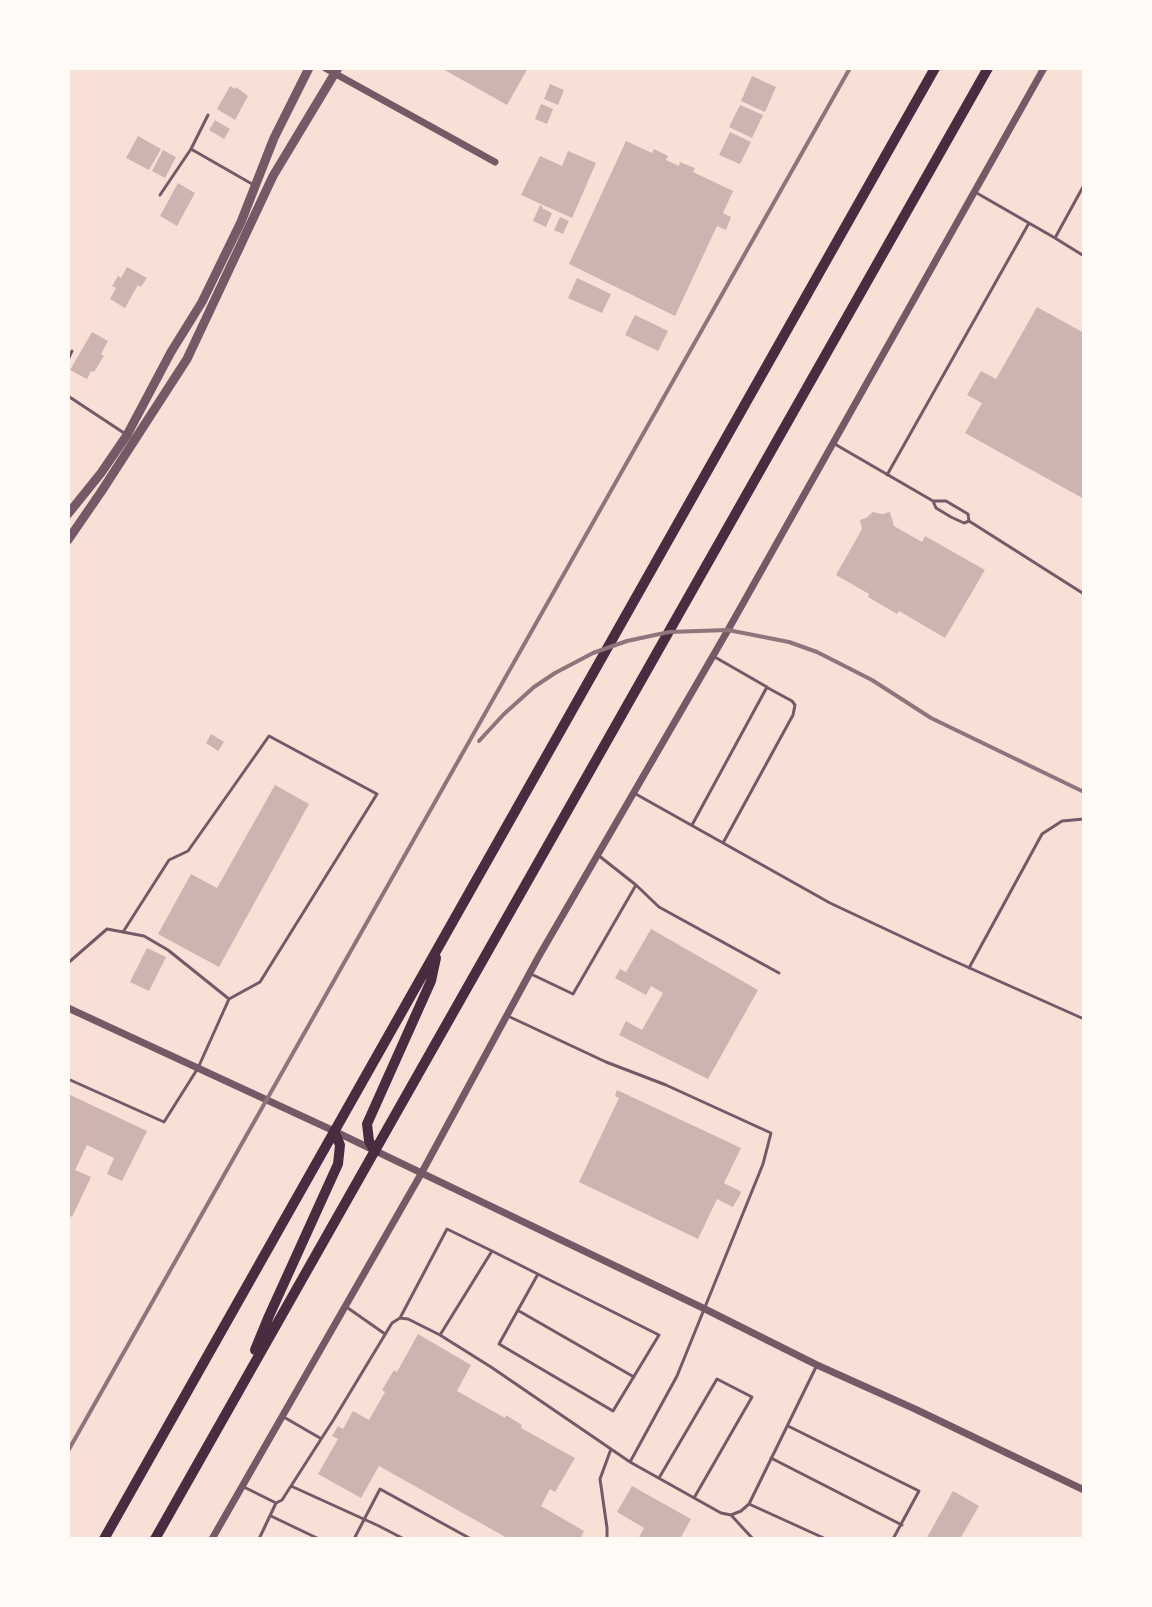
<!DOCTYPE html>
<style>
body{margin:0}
#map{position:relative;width:1152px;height:1607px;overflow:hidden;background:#f7e1d7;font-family:Arial,sans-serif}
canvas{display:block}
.frame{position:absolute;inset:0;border:70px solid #fffaf5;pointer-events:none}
</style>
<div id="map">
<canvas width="1152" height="1607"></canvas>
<div class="frame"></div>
</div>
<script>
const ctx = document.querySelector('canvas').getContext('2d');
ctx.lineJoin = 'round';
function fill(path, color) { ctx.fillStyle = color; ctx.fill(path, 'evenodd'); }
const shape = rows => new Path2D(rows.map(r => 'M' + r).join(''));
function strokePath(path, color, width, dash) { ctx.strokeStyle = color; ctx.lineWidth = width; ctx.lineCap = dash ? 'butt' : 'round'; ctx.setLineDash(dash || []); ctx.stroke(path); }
fill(shape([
 [441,68,528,68,507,105],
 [752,76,776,87,765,112,741,101],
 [550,84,564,90,558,105,544,99],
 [230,86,235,89,236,87,248,96,235,120,217,109],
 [541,104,553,109,547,124,535,119],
 [740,105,763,115,752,138,729,127],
 [215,120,230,129,224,139,209,130],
 [730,132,751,142,740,164,719,155],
 [138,136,161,149,149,170,126,158],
 [626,141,652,153,654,149,668,156,666,160,679,166,680,162,682,163,695,168,693,172,733,191,723,213,731,217,726,230,717,226,675,316,569,264],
 [163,150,176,157,165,178,152,171],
 [568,151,596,163,572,218,521,195,540,156,562,166],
 [178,183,195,193,177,226,160,216],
 [540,205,543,207,542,208,552,213,546,227,533,221],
 [560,217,569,221,563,234,554,230],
 [127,267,147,278,141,287,138,285,125,308,110,299,116,288,112,286,118,276,121,278],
 [577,278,611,294,602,313,568,298],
 [1037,307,1084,333,1084,499,965,433,982,403,967,395,981,371,996,379],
 [635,315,668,331,658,351,625,335],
 [92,332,108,341,101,354,104,356,94,372,91,371,87,379,70,370],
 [873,512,882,514,890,512,894,526,922,542,925,536,985,570,945,638,899,611,897,614,868,597,869,594,836,575,862,529,860,520,866,518],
 [211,734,224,742,218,751,206,743],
 [275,785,309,804,219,967,158,934,191,874,217,888],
 [651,929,758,990,708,1079,619,1035,626,1021,642,1030,663,993,651,986,646,995,615,978,620,969,626,972],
 [147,948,166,957,149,991,130,982],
 [617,1090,741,1148,724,1183,740,1191,741,1193,733,1207,717,1199,698,1239,579,1182,619,1098,615,1096],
 [68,1094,147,1131,122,1181,107,1174,114,1158,87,1145,75,1170,91,1177,72,1217,68,1215],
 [418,1334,471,1365,457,1391,505,1418,506,1415,522,1425,521,1428,575,1458,555,1492,550,1489,541,1506,584,1531,580,1539,509,1539,379,1466,361,1498,318,1474,338,1439,332,1436,338,1426,343,1429,353,1411,369,1420,385,1392,382,1390,394,1370,397,1372],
 [632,1486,691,1519,680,1539,638,1539,644,1528,617,1512],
 [953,1491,979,1506,960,1539,926,1539]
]), '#ccb4b1');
strokePath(shape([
 [191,149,208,115],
 [1084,185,1055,238,1084,256],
 [975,192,1055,238],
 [160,195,191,149,252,184],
 [68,360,72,351],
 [68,396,124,433],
 [833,443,933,501,936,508,951,517,964,523,969,521,968,514,946,501,933,501],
 [887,475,1029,223],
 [969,521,1084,594],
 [634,793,830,903,945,957,1084,1019],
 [692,825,767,687,713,656],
 [723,843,793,715,795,705,792,701,768,688],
 [598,855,636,885,659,907,779,973],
 [123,932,169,860,188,851,269,736,377,794,260,982,229,999],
 [68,963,107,929,144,936,168,950,229,999,198,1068,164,1122,68,1079],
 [969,968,1042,834,1062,821,1084,819],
 [531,974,573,994,636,885],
 [345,1306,385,1334],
 [519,1311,634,1377],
 [400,1318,447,1229,492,1251],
 [440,1335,492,1251,659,1335,613,1411,499,1344,538,1274],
 [282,1416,320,1438],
 [788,1426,919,1491,893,1539],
 [771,1458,902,1525],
 [630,1462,721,1513,731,1515,741,1511,749,1504,817,1365],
 [659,1478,717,1379,752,1397,694,1498],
 [242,1486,276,1503,282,1500,334,1419,392,1323,400,1318,408,1319,440,1335,491,1367,630,1462,677,1376,763,1164,771,1133,666,1085,606,1062,510,1017],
 [291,1486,379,1526,404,1539],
 [749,1504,826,1539],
 [731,1515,753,1539],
 [271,1516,319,1539],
 [259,1539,276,1503],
 [354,1539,380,1489,471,1539],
 [607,1539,607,1528,600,1479,611,1449]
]), '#755966', 3);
strokePath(shape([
 [325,68,495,162],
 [68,1008,334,1131,705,1309,817,1365,915,1409,1084,1490],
 [212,1539,421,1174,539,956,728,630,1044,68]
]), '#755966', 7);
strokePath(shape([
 [68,514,101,473,127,435,171,352,202,302,241,222,274,138,309,68],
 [68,540,101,492,187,359,273,176,338,68]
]), '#755966', 9);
strokePath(shape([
 [375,1152,369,1141,367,1124,431,981,436,958],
 [255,1350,269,1316,338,1164,340,1145,334,1131],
 [104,1539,935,68],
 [155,1539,988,68]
]), '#4a2c40', 10);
strokePath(shape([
 [479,741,504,714,534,687,555,673,593,653,627,641,669,632,728,630,789,642,817,652,872,680,931,718,1084,792],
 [68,1451,850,68]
]), '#8f747c', 4);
</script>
